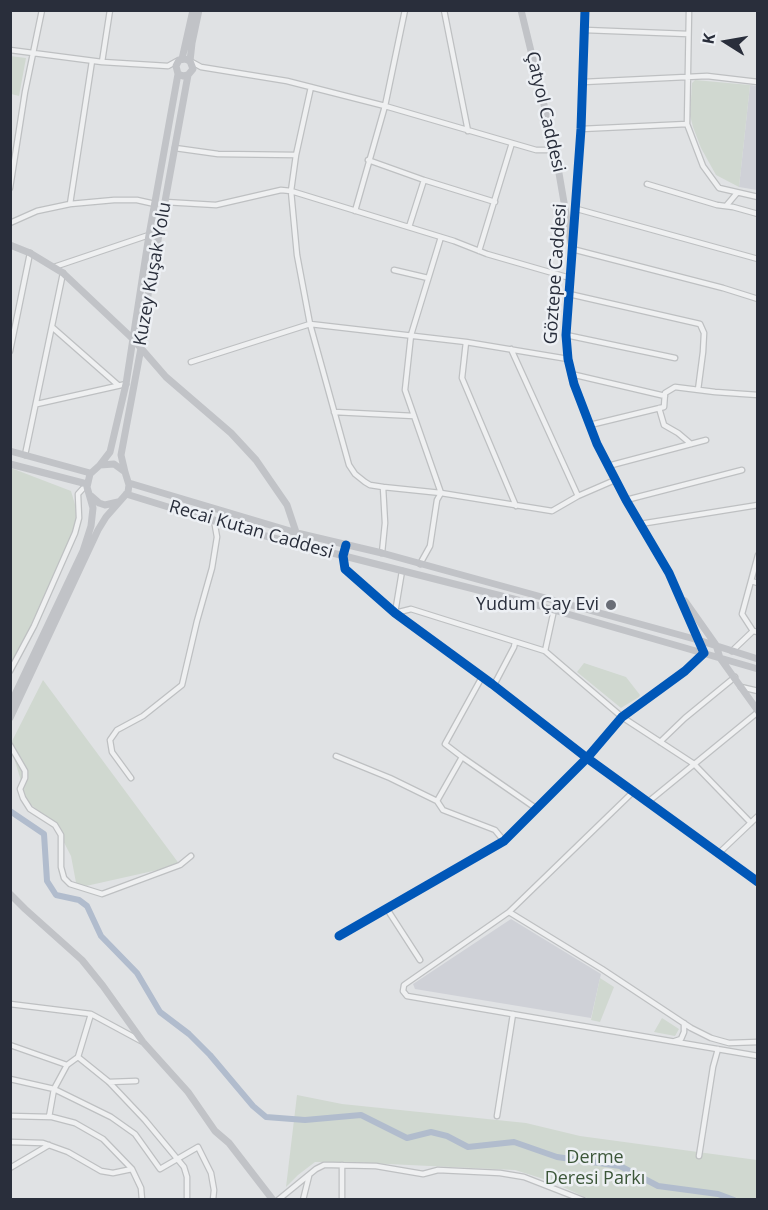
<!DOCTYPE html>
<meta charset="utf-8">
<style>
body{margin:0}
#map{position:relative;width:768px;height:1210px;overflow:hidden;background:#e0e2e4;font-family:"Open Sans",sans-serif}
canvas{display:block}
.frame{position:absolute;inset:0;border:12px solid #292e3b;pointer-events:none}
.north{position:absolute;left:696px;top:12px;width:60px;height:60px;-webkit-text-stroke:4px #edf0f4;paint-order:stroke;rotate:281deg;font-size:16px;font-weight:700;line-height:24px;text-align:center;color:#292e3b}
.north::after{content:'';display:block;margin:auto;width:21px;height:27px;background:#292e3b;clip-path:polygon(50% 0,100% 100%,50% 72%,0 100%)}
</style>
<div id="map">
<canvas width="768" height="1210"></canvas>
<div class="frame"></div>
<div class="north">K</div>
</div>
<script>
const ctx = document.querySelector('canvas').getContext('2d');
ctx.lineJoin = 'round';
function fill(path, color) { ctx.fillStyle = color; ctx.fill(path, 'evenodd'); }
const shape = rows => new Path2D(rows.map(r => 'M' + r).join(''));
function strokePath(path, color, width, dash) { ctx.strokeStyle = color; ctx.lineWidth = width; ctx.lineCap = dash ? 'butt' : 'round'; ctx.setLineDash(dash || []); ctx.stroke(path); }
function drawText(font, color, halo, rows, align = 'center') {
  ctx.font = font + ' "Open Sans",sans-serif'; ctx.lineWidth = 5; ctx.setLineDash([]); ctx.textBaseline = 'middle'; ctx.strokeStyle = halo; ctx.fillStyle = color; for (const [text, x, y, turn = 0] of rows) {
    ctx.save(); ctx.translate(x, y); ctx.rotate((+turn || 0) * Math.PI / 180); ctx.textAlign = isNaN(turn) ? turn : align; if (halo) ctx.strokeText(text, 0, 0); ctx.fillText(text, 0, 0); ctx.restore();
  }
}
fill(shape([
 [750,85,757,86,757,190,739,187],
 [511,919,601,974,591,1018,415,989,413,984]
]), '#cfd1d7');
fill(shape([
 [10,56,26,58,19,96,11,94],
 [695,80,750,85,739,187,716,175,701,148,693,127,690,115,692,83],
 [11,468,71,491,79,518,11,670],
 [584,663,626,677,640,695,639,697,621,708,577,672],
 [43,680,180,865,77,888,71,856,55,825,23,798,22,784,10,745],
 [600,978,614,987,600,1022,591,1020],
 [662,1018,679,1029,675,1036,654,1032],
 [297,1095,342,1104,526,1123,580,1136,757,1160,757,1199,589,1199,550,1181,515,1170,345,1162,315,1162,298,1175,286,1187]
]), '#d0d8d0');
strokePath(shape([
 [10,811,44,834,47,881,56,895,79,900,87,906,101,936,137,973,160,1012,189,1034,210,1055,253,1106,266,1117,305,1120,361,1115,407,1138,431,1132,447,1136,468,1147,514,1142,557,1157,620,1166,658,1186,718,1194,734,1200]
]), '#b1bccd', 6);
const street = shape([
 [444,10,468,131],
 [689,10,687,124,703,166,719,188,758,197],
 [585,30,688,34],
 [10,50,102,62,168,66,177,61],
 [190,61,201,67,287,81,385,106,536,150,555,150],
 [102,62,110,10],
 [583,82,707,76,758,82],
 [581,129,687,124],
 [175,148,218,154,296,155,291,191,297,255,310,324,349,465,355,474,365,482,370,485,383,487],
 [296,155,311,87],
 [368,160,424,180,495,202],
 [647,184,717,205,733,207,758,214],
 [10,188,25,92,42,10],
 [165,202,216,205,281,190,291,191,454,241,487,254,570,278],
 [70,204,92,61],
 [726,206,737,193],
 [577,209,758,259],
 [355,211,385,106,405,10],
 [10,223,37,211,70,204,114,200,137,200,155,204],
 [409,227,424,180],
 [441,237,411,335,405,390,441,493,552,511,578,496,615,480],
 [572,249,723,288,758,299],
 [479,251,512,143],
 [54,267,149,235],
 [394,270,428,278],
 [569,294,700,324,704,333,703,352,698,390],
 [52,327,118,385],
 [566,335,675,358],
 [466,342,462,378,516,506],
 [511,349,578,496],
 [10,351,30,253],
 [191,362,310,324,466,342,568,359],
 [571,374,665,396],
 [37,404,126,384],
 [659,408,664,425,678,433,691,444],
 [334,412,414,416],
 [590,425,664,407,665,393,675,387,715,392,758,395],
 [25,455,63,273],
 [608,466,706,440],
 [626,500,742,470],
 [640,524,758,505],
 [382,553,385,523,383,487,441,493,437,500,430,546,420,564],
 [402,571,395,613,411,609,545,651,622,717,694,764,751,823],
 [751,581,758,555],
 [758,583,751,581,742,614,753,631,758,632],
 [545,651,554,610],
 [732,651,753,631],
 [10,671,34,626,75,533,79,518,78,494,87,484],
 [494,685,514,647,515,642],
 [741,687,758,691],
 [660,742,685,718,735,677],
 [10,745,25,771,25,778,20,789,23,798,30,809,55,825,61,835,61,867,64,878,70,884,102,894,180,865,191,856],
 [336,756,390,778,437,801,443,810,495,830,504,841],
 [462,757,537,809],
 [131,778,112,752,110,740,117,730,143,716,182,685,197,621,212,568,217,537,214,520],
 [634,791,509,912,404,985,403,991,407,996,758,1056],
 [437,801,462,757,445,744,482,677],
 [648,802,758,712],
 [718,854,758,816],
 [387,909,420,960],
 [509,912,602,969,691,1028,711,1038,729,1043,758,1042],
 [339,936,504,841,587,758,622,717,685,671,704,654],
 [10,1004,91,1014,141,1041],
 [675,1041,681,1039,684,1032,684,1023],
 [10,1045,67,1065],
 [78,1057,109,1082,145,1120,184,1167,187,1177,187,1200],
 [10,1079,54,1089,111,1117,135,1134,160,1169,198,1147,211,1173,214,1190,213,1200],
 [109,1082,136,1081],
 [10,1116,52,1117,75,1123,103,1139,132,1169,141,1188,142,1200],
 [497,1116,513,1014],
 [49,1117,54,1089,67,1065,78,1057,91,1014],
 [10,1142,43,1143,68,1152,101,1171,113,1173,132,1169],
 [699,1156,713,1067,718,1049],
 [342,1165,342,1200],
 [10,1168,49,1145],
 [278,1200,316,1169,324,1165,332,1165,376,1166,423,1174,438,1170,500,1173,524,1177,583,1200],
 [303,1200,309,1176]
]);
strokePath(street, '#bec0c2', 7);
strokePath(street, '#eff0f1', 4.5);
strokePath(shape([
 [521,10,555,150,571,243],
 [585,10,581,129,566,335,568,359,574,384,597,444,626,500,669,573,704,653],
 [182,59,193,10],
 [190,61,185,59,179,60,176,66,178,74,183,76,188,75,193,69,190,61,192,43,199,10],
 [10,245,30,253,63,273,133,339,166,377,231,433,256,460,287,505,297,535],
 [10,451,90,473],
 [10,464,87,484],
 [100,465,110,452,126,384,149,235,178,74],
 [125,472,121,455,141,348,146,306,188,75],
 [129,483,297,533,382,553,698,640,758,659],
 [126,494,246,531,533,604,758,669],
 [91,496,99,503,105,505,118,502],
 [346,545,343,556,345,569,395,613,492,684,587,758,758,882],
 [685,601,716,645,720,658,758,711],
 [10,705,83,551,91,526,93,508,87,487,90,474,100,465,114,464,125,472,129,485,128,492,106,517,98,530,10,718],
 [10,894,25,909,82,960,103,986,143,1042,188,1092,215,1131,229,1143,273,1200]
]), '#c1c3c7', 7);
strokePath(shape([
 [346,545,343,556,345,569,395,613,492,684,587,758,758,882],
 [339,936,504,841,587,758,622,717,685,671,704,653,669,573,626,500,597,444,574,384,568,359,566,335,581,129,585,10]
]), '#0057b8', 9);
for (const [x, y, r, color] of [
 [611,605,6,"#696d76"]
]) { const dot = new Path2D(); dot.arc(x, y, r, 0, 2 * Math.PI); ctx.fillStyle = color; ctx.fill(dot); strokePath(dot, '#edf0f4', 2); }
drawText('18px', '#292e3b', '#edf0f4', [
 ["Çatyol Caddesi",545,112,77],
 ["Kuzey Kuşak Yolu",153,274,-80],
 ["Göztepe Caddesi",556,274,-86],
 ["Recai Kutan Caddesi",251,530,16]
]);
drawText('18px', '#292e3b', '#edf0f4', [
 ["Yudum Çay Evi",599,605]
], 'right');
drawText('18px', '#3b5638', '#edf0f4', [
 ["Derme",595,1158],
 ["Deresi Parkı",595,1179]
]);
</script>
